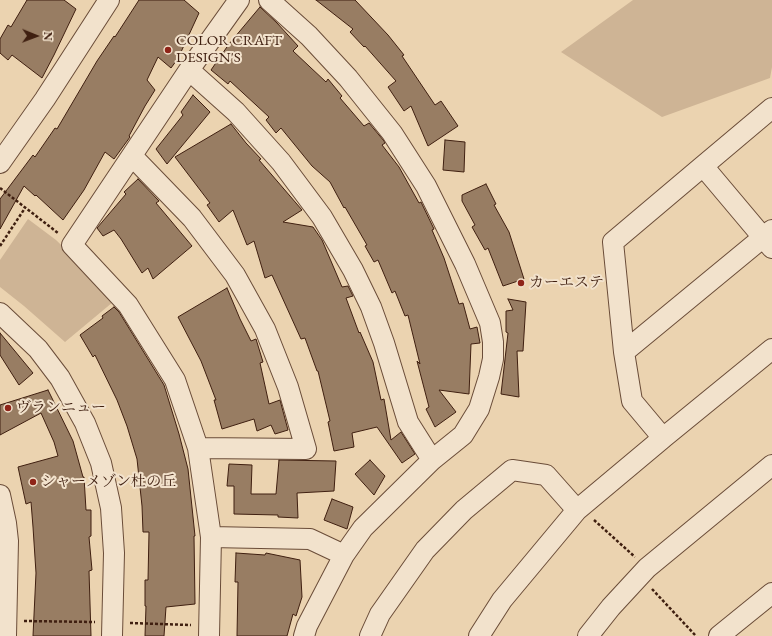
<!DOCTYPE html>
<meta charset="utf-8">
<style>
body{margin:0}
#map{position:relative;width:772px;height:636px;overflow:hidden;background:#ebd3b0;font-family:"EB Garamond",serif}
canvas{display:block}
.north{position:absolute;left:16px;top:16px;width:40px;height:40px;-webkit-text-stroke:3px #f2e2cc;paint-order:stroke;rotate:91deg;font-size:11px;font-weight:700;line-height:16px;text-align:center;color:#3f1f10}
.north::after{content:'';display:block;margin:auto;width:14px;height:18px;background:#3f1f10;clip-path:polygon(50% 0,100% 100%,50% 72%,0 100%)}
</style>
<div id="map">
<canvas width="772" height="636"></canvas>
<div class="north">N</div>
</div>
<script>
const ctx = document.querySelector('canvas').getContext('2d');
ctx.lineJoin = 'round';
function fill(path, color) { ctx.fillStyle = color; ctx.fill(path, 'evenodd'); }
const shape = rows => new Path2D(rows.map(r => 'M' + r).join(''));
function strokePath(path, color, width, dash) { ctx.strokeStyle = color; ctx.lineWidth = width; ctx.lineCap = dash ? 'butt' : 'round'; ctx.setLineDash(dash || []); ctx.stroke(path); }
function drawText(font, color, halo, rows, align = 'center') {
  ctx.font = font + ' "EB Garamond","Noto Serif JP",serif'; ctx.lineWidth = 4; ctx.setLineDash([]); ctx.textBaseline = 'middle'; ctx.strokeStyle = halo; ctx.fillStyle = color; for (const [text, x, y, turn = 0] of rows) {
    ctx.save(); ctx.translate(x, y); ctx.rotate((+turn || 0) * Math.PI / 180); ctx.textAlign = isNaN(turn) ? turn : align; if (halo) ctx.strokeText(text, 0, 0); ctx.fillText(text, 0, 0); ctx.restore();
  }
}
fill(shape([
 [633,0,772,0,772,67,770,78,662,117,561,52],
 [28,219,56,240,86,269,113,302,65,342,24,306,0,287,0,260]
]), '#ceb495');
const building = shape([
 [27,0,64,0,76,9,54,55,42,78,12,55,8,60,0,53,0,39,8,25,11,27,27,0],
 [139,0,184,0,199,13,181,52,182,53,171,68,158,57,147,80,155,90,145,106,129,136,130,137,114,159,105,152,84,190,63,220,36,195,35,196,24,186,0,229,0,199,33,155,35,157,55,128,57,129,97,61,114,36,115,37,139,0],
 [316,0,355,0,388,35,404,55,402,56,435,105,441,101,458,126,428,146,411,106,404,111,388,87,396,81,365,46,364,47,350,32,353,29,316,0],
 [260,7,277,23,298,46,293,51,326,82,328,79,342,96,340,98,364,126,369,123,384,141,385,143,382,145,399,167,419,203,421,202,434,229,432,230,444,258,459,304,463,303,470,329,477,327,480,343,471,344,469,394,439,390,456,412,435,427,426,409,429,407,417,361,420,364,408,315,405,316,395,291,392,293,378,260,374,262,365,246,367,245,345,207,344,208,330,182,312,166,281,128,276,133,266,120,269,117,230,81,228,84,211,70,229,44,260,7],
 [193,95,210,112,167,164,156,149,183,115,181,112,193,95],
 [231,124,246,143,261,159,259,160,302,210,283,222,313,227,322,240,342,287,348,286,353,296,346,298,359,333,360,332,373,362,381,400,384,399,391,440,401,432,415,454,402,463,377,427,352,433,354,447,334,451,328,422,330,421,318,371,317,371,305,338,301,339,272,275,265,278,254,241,247,245,233,210,219,222,207,205,210,203,175,157,231,124],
 [445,140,465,142,464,172,443,170,445,140],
 [138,179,159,201,156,203,192,246,153,279,148,268,142,273,121,239,114,230,103,236,97,228,126,194,124,192,138,179],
 [486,184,496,204,494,205,509,232,524,279,503,286,488,248,485,250,472,227,475,225,462,201,462,195,486,184],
 [227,288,240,319,251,341,256,339,263,362,260,363,269,404,280,400,288,430,275,434,271,425,257,431,254,419,222,429,214,400,216,400,201,361,178,317,227,288],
 [508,299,526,302,523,351,517,351,519,397,501,394,508,333,506,332,506,311,513,310,508,299],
 [114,307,119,312,164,385,179,434,188,469,195,536,194,536,195,604,166,607,164,636,145,636,146,606,145,606,145,580,148,580,149,532,143,532,142,506,137,459,127,426,117,400,95,355,93,357,80,335,103,318,102,316,114,307],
 [0,333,33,373,19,385,0,355,0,333],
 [48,390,73,441,83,477,84,477,86,510,91,510,91,536,89,537,92,570,89,571,91,636,33,636,36,573,33,527,31,502,26,504,18,467,58,456,54,442,41,413,0,435,0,405,48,390],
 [279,460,336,461,334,491,297,493,298,518,278,517,278,515,234,514,234,486,227,486,229,464,252,465,251,494,276,494,279,460],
 [370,460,385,476,374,495,355,474,370,460],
 [332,499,353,507,347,529,324,520,332,499],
 [236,553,265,555,266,553,300,560,302,597,296,616,293,614,287,636,237,636,238,582,235,582,236,553]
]);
fill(building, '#987d63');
strokePath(building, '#3f1f10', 1);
const minor = shape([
 [269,0,309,36,348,78,392,133,426,186,465,264,490,323,493,342,493,359,489,377,479,409,463,435,432,460,363,528,344,555,307,626,304,636],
 [189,70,236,112,281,162,322,217,353,270,371,307,384,343,408,422,432,460],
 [772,108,703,166,772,248],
 [132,156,192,218,235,275,265,329,288,387,306,449,198,448],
 [0,163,45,99,109,0],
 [703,166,613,242,624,352,632,401,663,438,772,349],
 [0,313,38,349,60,378,85,423,101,463,111,508,114,553,112,636],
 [624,352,772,230],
 [0,495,6,523,8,541,6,636],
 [211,537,198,448,175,380,128,305,72,245,189,70,239,0],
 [209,636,211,537,310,539,344,555],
 [370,636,380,614,425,550,464,510,512,470,546,475,577,510,663,438],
 [479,636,502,600,577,510],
 [588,636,611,607,647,568,772,465],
 [719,636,772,593]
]);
strokePath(minor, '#6a4c38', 22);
strokePath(shape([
 [0,188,58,233],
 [0,246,25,208],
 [594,520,635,557],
 [652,589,696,636],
 [24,621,95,622],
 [130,623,191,625]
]), '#3f1f10', 2.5, [3, 2]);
strokePath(minor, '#f2e2cc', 20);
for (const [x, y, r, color] of [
 [168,50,4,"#8f2418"],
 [521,283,4,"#8f2418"],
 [8,408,4,"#8f2418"],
 [33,482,4,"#8f2418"]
]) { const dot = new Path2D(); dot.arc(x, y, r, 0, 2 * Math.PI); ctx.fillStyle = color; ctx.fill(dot); strokePath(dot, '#f2e2cc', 1.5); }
drawText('15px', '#3f1f10', '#f2e2cc', [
 ["COLOR CRAFT",176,41],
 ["DESIGN'S",176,58],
 ["カーエステ",529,283],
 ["ヴランニュー",16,408],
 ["シャーメゾン杜の丘",41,482]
], 'left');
</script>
